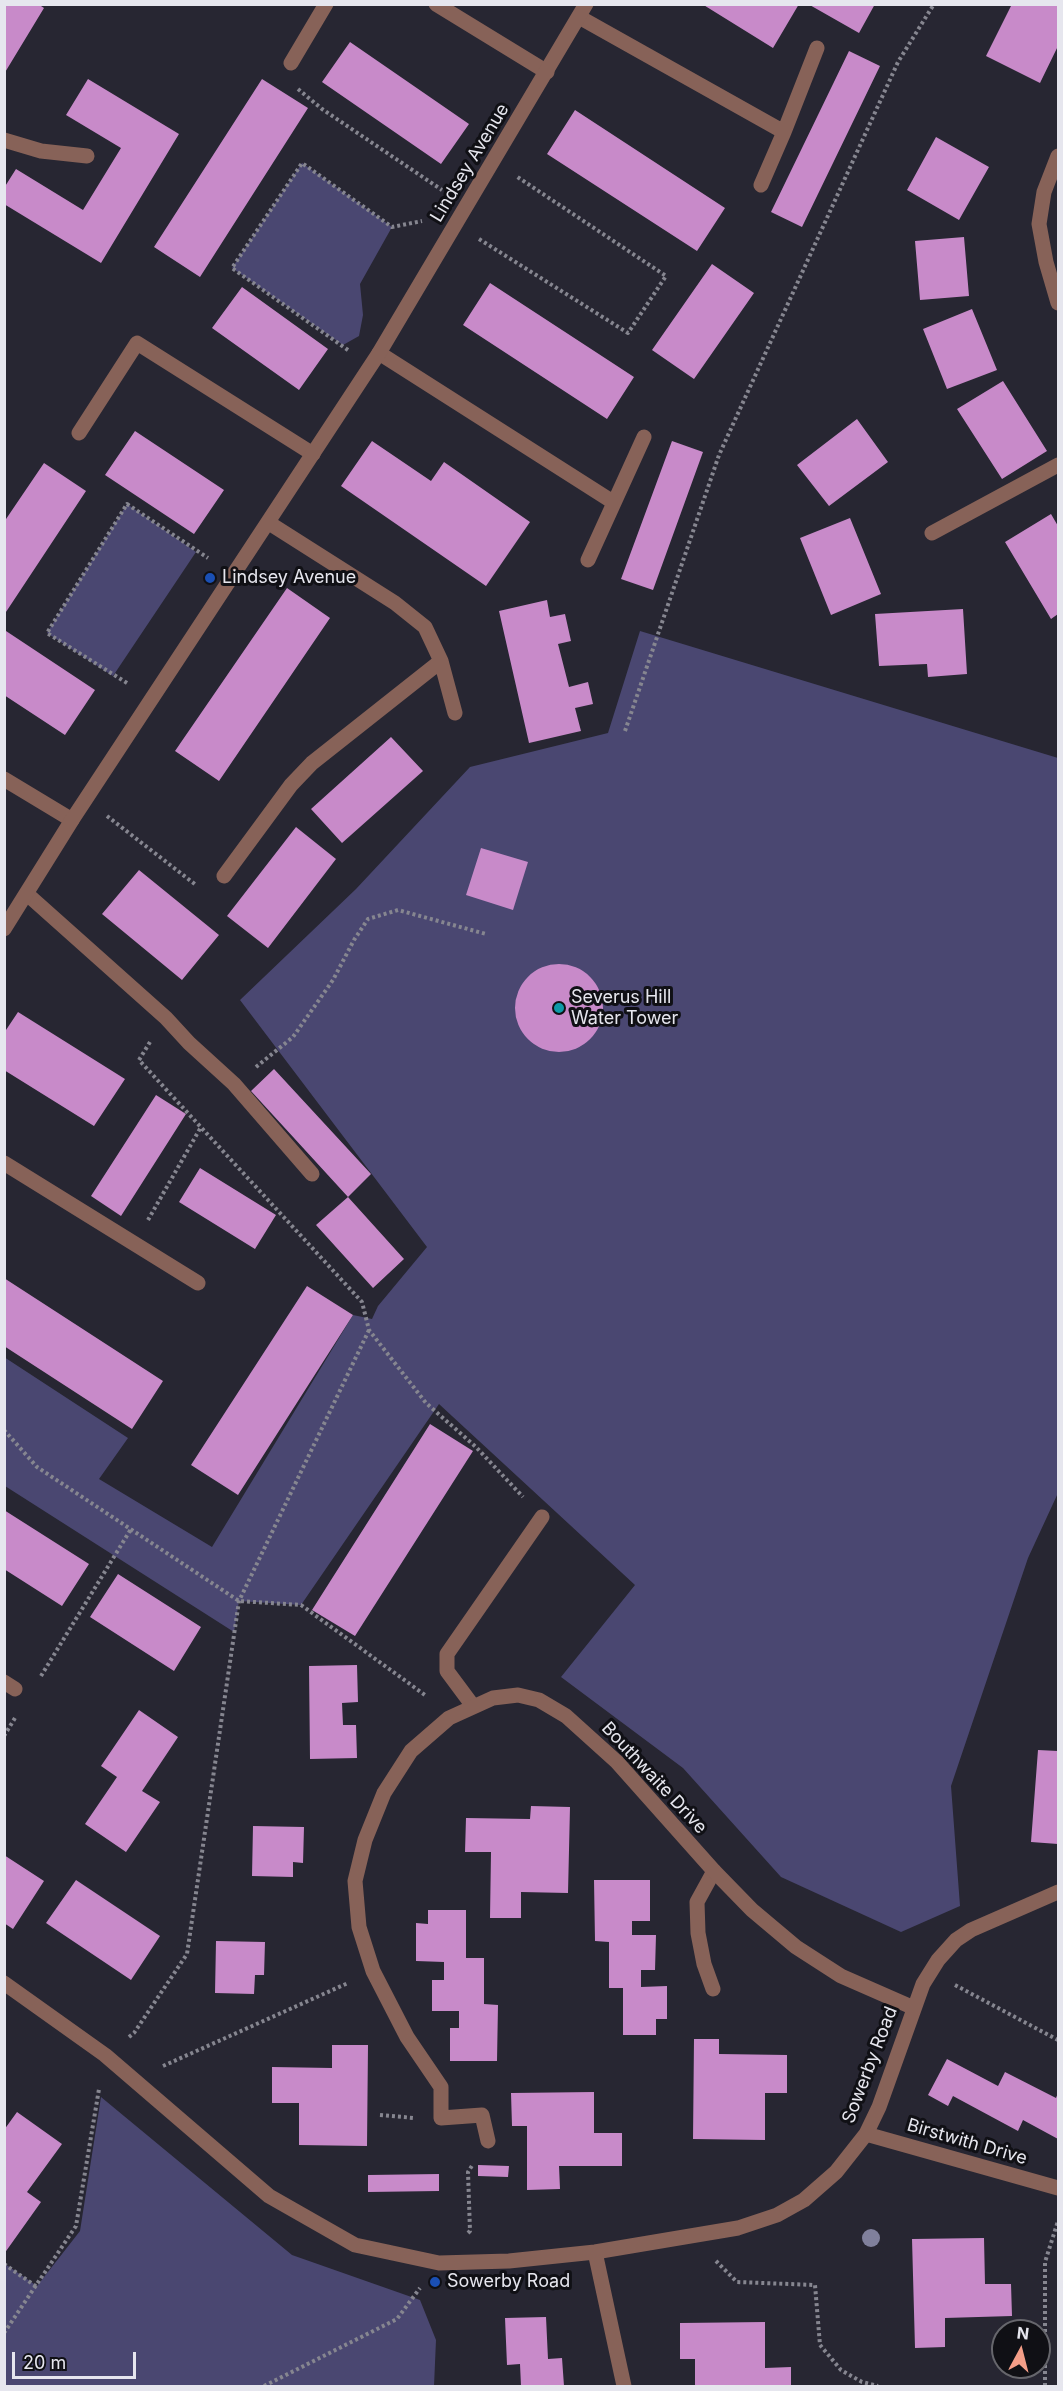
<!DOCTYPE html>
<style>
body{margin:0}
#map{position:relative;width:1063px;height:2391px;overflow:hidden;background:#272632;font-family:Inter,sans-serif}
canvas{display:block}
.frame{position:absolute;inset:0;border:6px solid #e6e6ee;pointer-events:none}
.north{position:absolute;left:991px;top:2319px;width:60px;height:60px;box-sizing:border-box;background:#101015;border:2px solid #66666c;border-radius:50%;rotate:7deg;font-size:16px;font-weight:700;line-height:24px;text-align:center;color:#e6e6ee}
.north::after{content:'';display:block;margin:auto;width:21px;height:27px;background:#f49e88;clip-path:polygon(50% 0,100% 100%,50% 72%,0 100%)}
.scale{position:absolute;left:12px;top:2352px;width:124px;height:27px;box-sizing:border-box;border:3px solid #e6e6ee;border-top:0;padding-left:8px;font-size:18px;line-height:21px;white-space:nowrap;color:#e6e6ee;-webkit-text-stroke:4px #101015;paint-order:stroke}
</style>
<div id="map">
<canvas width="1063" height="2391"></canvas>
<div class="frame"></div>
<div class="north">N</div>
<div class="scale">20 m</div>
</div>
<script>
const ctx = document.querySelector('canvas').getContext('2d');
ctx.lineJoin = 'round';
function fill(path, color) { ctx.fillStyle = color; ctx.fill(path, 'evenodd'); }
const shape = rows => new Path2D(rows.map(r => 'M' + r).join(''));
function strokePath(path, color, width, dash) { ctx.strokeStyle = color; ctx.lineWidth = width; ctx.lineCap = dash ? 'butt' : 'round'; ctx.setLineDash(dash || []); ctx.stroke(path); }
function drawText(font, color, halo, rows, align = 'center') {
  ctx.font = font + ' Inter,sans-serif'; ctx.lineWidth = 6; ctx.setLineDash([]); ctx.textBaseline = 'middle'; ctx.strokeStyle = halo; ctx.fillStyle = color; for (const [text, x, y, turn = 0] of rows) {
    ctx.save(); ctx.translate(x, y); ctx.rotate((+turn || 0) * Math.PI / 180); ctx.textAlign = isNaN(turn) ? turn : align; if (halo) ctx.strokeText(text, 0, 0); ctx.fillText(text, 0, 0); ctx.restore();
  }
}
fill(shape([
 [302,163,392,227,360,284,363,315,359,336,343,345,232,268],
 [127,504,196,552,113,676,47,633],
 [640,631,1058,758,1058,1493,1028,1558,951,1786,960,1906,901,1932,781,1877,683,1768,561,1677,635,1585,439,1404,301,1605,239,1601,234,1632,5,1486,4,1357,128,1438,99,1479,212,1547,353,1315,372,1319,378,1306,427,1247,240,1000,356,889,470,767,608,733],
 [101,2097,292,2255,420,2300,436,2340,434,2386,5,2386,5,2264,37,2286,80,2231]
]), '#4a4771');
fill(shape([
 [4,4,38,4,44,8,4,74],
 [702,4,799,4,773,48],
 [808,4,875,4,859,33],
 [1012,4,1058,4,1058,46,1040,83,986,56],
 [350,42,469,124,441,164,322,82],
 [849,51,880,66,802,227,771,212],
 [88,79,179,134,101,263,4,204,4,188,16,169,83,210,121,148,66,115],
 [262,79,308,108,200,277,154,247],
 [575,110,725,208,697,251,547,154],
 [936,137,989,167,959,220,907,190],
 [964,237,969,296,920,300,915,241],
 [712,264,754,293,694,379,652,350],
 [490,283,634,377,607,419,463,325],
 [242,287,328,349,299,390,212,328],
 [972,309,997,370,947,389,923,329],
 [1003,381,1047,451,1002,479,957,409],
 [857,419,888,462,829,506,797,465],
 [135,431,224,490,194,534,105,475],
 [372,441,431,481,444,462,530,522,486,586,341,486],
 [672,441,703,452,653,590,621,579],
 [44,463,86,491,4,615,4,522],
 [1051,514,1058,526,1058,614,1051,619,1005,542],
 [850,518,881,594,831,615,800,538],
 [287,588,330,618,219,781,175,751],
 [547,600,550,617,565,614,571,641,558,644,569,687,588,682,593,704,575,708,581,731,529,743,499,611],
 [963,609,967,674,928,677,927,664,879,666,875,614],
 [6,631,95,690,65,735,4,695],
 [391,737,423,771,342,843,311,809],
 [296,827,336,859,268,948,227,916],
 [481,848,528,862,513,910,466,895],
 [139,870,219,935,182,980,102,914],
 '515 1008a44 44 0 1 1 88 0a44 44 0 1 1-88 0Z',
 [18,1012,125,1079,94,1126,4,1070,4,1033],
 [274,1069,371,1174,348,1197,251,1091],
 [156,1095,186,1114,121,1216,91,1196],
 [200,1168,276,1215,255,1249,179,1202],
 [348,1197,404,1259,373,1288,316,1225],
 [4,1278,163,1381,132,1429,4,1346],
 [307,1286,353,1315,238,1495,191,1465],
 [430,1424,473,1451,355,1636,312,1610],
 [4,1510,89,1564,62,1606,4,1569],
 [118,1574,201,1627,174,1671,90,1617],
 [357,1665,358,1702,342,1703,343,1725,356,1725,357,1758,310,1759,309,1666],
 [139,1710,178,1737,142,1791,160,1802,126,1852,85,1824,117,1777,101,1766],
 [1038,1750,1058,1751,1058,1844,1031,1842],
 [531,1806,570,1807,568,1893,521,1892,521,1918,490,1918,491,1852,465,1852,466,1818,530,1819],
 [253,1826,304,1827,303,1863,293,1862,293,1877,252,1876],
 [4,1855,44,1881,13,1929,4,1923],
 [76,1880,160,1936,131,1980,46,1923],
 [594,1880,650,1880,650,1921,632,1921,632,1935,656,1935,655,1970,641,1970,641,1987,667,1986,667,2019,656,2019,656,2035,623,2035,623,1988,609,1988,609,1942,595,1941],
 [428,1910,466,1910,466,1958,484,1958,484,2004,498,2005,497,2061,450,2061,450,2028,459,2028,459,2011,432,2011,432,1980,444,1980,444,1962,416,1961,416,1923,428,1924],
 [216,1941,265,1942,264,1975,255,1975,254,1994,215,1993],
 [694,2039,719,2039,719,2054,787,2055,787,2093,765,2093,765,2140,693,2139],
 [332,2045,368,2045,367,2146,299,2145,299,2103,272,2103,272,2067,332,2068],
 [947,2059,998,2086,1005,2072,1056,2098,1058,2093,1058,2139,1023,2120,1018,2131,953,2096,948,2106,928,2095],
 [594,2092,594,2133,622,2133,622,2166,559,2166,560,2189,527,2190,527,2126,512,2126,511,2093],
 [17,2112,62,2144,27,2192,41,2202,4,2254,4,2130],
 [478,2165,509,2166,508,2177,478,2176],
 [439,2174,439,2191,368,2192,368,2175],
 [984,2238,985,2284,1011,2284,1012,2316,945,2318,945,2347,915,2348,912,2239],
 [546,2317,548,2359,562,2358,564,2386,521,2386,520,2364,507,2365,505,2318],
 [765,2322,765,2368,791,2367,791,2386,695,2386,695,2359,680,2359,680,2323]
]), '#c88ac9');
strokePath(shape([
 [298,89,322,109,442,190],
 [479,239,628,333,666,276,516,176],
 [348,350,232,268,302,163,392,227,422,221],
 [127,683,47,633,127,504,208,558],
 [625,731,719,455,898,62,934,4],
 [107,816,196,885],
 [150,1042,139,1060,362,1302,369,1330,426,1403,476,1447,523,1497],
 [256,1067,293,1037,333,980,354,940,368,919,398,910,486,934],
 [148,1220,201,1127],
 [4,1430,37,1467,239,1601,301,1605,425,1695],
 [41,1676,131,1529],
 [4,1736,15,1718],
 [955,1985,1058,2040],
 [129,2037,134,2033,187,1954,239,1601,369,1330],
 [163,2066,348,1983],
 [380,2115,414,2118],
 [468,2233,470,2231,468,2172,473,2164],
 [716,2261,737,2282,815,2285,820,2345,841,2370,862,2382,878,2386],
 [4,2264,37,2287],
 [4,2333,76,2226,99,2089],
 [264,2386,397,2319,420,2288],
 [1045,2386,1045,2262,1058,2221]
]), '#868690', 4, [3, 3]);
strokePath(shape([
 [436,4,547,72],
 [579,17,784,132,817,48],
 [291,63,326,4],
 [4,140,41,151,87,156],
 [761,185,784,132],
 [379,353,613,502],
 [79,433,137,343,313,454],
 [588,560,644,437],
 [4,779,72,820],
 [27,894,166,1018,189,1043,234,1084,312,1174],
 [4,1163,198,1283],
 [4,1682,15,1689],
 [473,1706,447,1671,447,1654,542,1517],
 [713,1989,704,1964,698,1933,697,1902,714,1871]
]), '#876258', 15);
strokePath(shape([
 [1058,156,1044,192,1039,224,1046,262,1058,303],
 [932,533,1058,465],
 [441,661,455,713],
 [224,876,291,785,312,763,441,661,425,627,395,603,269,523],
 [4,929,72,820,379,353,586,4],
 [4,1983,105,2055,269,2196,355,2245,439,2263,509,2261,595,2252,738,2228,777,2215,804,2200,836,2172,866,2134,879,2107,923,1984,938,1960,956,1940,971,1930,1058,1892],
 [866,2134,1058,2188],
 [488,2141,482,2115,441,2118,441,2087,407,2037,373,1971,359,1927,355,1881,365,1840,384,1793,411,1751,449,1718,493,1698,518,1695,539,1700,566,1716,617,1762,714,1871,752,1910,796,1947,841,1976,914,2008],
 [595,2252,624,2386]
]), '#876258', 15);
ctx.fillStyle = '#80809c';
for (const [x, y] of [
 [871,2238]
]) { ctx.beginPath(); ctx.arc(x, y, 9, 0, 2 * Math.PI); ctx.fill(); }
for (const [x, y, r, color] of [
 [210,578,6,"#1a4fb4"],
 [559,1008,6,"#0f9aa8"],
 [435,2282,6,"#1a4fb4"]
]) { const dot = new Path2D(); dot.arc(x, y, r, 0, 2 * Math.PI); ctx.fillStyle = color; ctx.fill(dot); strokePath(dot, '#101015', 2); }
drawText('18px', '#e6e6ee', '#101015', [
 ["Lindsey Avenue",470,163,-59],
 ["Bouthwaite Drive",654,1778,47],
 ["Sowerby Road",870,2065,-69],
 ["Birstwith Drive",967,2142,16]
]);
drawText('18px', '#e6e6ee', '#101015', [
 ["Lindsey Avenue",222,578],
 ["Severus Hill",571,998],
 ["Water Tower",571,1019],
 ["Sowerby Road",447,2282]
], 'left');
</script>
